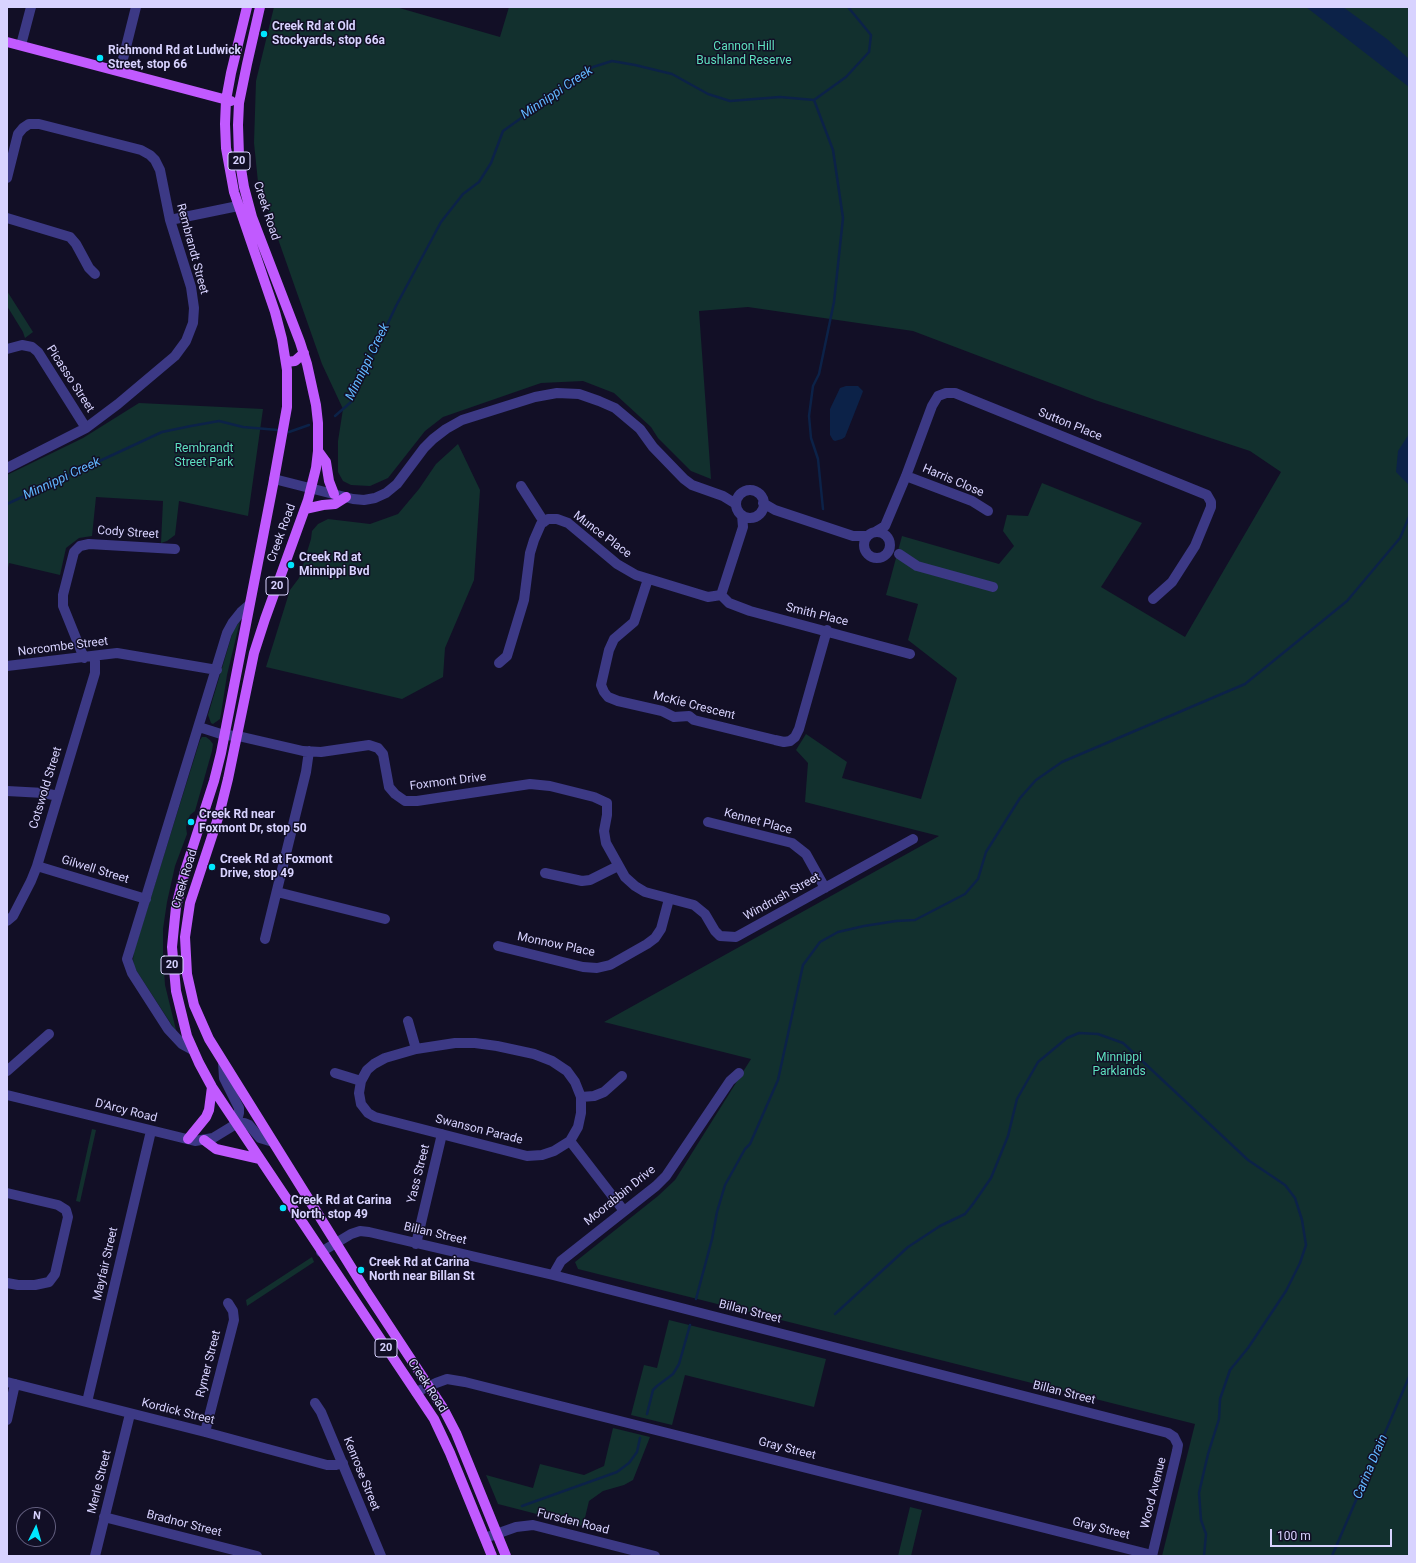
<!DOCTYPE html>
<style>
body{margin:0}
#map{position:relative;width:1416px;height:1563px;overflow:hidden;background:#120f26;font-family:Roboto,sans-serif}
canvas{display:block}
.frame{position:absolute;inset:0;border:8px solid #d8d3ff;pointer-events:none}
.north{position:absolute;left:16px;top:1507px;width:40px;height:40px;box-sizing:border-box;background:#120f26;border:1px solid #615d7d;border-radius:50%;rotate:5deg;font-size:11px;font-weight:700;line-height:16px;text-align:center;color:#d8d3ff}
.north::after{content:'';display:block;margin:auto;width:14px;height:18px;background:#00e6fe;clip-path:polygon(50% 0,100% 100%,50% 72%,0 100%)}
.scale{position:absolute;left:1270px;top:1529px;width:122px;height:18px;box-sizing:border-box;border:2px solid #d8d3ff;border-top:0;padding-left:5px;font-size:12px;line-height:14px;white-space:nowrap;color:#d8d3ff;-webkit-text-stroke:3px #120f26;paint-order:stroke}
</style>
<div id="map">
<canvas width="1416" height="1563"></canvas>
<div class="frame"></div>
<div class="north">N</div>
<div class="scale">100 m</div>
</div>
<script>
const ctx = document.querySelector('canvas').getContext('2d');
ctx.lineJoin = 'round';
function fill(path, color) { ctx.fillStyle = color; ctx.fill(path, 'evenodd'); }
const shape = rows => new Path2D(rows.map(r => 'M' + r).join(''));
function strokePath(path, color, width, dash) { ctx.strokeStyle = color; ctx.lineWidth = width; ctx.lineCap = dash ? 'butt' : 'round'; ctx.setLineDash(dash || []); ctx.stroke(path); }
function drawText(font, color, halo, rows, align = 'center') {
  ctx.font = font + ' Roboto,sans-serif'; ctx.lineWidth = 3; ctx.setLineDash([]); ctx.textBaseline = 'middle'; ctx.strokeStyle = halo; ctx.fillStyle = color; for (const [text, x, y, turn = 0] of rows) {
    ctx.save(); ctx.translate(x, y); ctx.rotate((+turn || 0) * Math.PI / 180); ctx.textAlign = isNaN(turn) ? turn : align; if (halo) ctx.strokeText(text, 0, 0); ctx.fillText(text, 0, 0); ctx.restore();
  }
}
fill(shape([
 [274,7,396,7,500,37,509,7,1409,7,1409,1556,1162,1556,1195,1424,578,1269,575,1262,658,1196,675,1180,751,1059,604,1022,939,836,805,802,808,763,796,750,806,734,847,762,842,778,921,799,957,678,908,640,918,604,886,595,902,536,999,564,1014,546,1003,531,1007,515,1028,516,1042,483,1142,523,1101,587,1185,637,1281,472,1250,451,1095,400,913,331,748,307,699,311,711,479,691,471,658,438,651,427,614,393,583,381,541,383,443,417,425,431,388,478,370,486,351,485,343,481,338,472,338,441,343,409,322,364,258,182,254,143,256,81],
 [7,291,33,332,25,338,23,332,7,306],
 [139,403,263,409,248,516,179,501,175,535,167,541,161,543,163,501,96,497,92,536,79,538,66,548,60,575,9,563,7,573,7,475,83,438],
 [458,444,480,490,474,580,445,648,443,677,402,699,266,667,290,590,299,578,311,539,312,531,318,524,328,519,370,524,398,514,419,489,436,464],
 [240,621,227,675,221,714,220,719,213,724,211,723,208,715,233,631],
 [202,737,206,737,210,740,213,744,212,751,195,811,190,815,186,827,187,834,175,866,167,902,163,929,163,955,165,985,176,1030,175,1030,134,967,133,959,134,951,200,740],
 [92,1129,96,1130,80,1202,76,1201],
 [312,1257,314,1262,247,1306,246,1300],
 [669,1320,826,1359,814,1407,685,1375,672,1425,631,1415,644,1365,657,1368],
 [613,1428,650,1437,633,1480,624,1485,603,1491,589,1501,583,1526,498,1504,486,1475,533,1488,540,1464,584,1475,604,1466],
 [910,1507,922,1510,911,1556,898,1556]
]), '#12302e');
fill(shape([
 [1306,7,1343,7,1387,39,1409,59,1409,87],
 [846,386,858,386,863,391,862,394,845,437,842,439,835,441,833,440,830,435,830,409,840,388],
 [1409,434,1409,485,1396,472,1398,451]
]), '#0c2248');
strokePath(shape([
 [814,100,833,150,843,218,834,302,819,374,813,386,809,416,811,438,818,459,823,509],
 [335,416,351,402,396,306,441,222,463,194,479,182,491,163,503,131,593,67,612,61,635,65,672,74,708,94,730,101,780,97,814,100,846,77,869,52,871,35,848,7],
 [289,432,309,425],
 [7,504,162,432,191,426,219,421,243,427,278,430],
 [696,1299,712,1239,717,1212,725,1185,745,1149,750,1144,778,1080,803,965,820,942,838,932,864,926,896,921,915,920,965,894,978,879,986,852,1020,798,1036,780,1062,762,1245,684,1347,601,1400,538,1409,517],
 [835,1314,908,1247,940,1226,965,1214,973,1204,991,1178,1008,1136,1017,1099,1038,1062,1067,1038,1079,1033,1098,1034,1123,1043,1248,1160,1285,1185,1295,1198,1302,1220,1306,1245,1300,1263,1286,1291,1248,1348,1230,1370,1220,1399,1219,1419,1208,1454,1199,1493,1201,1520,1206,1534,1204,1556],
 [647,1414,653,1390,657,1386,673,1374,679,1364,690,1325],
 [522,1506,617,1472,629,1463,637,1452,640,1438],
 [1332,1556,1409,1377]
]), '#0c2248', 2.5);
strokePath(shape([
 [21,45,31,7],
 [120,71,136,7],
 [7,178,18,134,23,128,29,124,39,124,141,150,150,155,155,160,160,170,170,220,191,287,194,308,193,323,186,341,175,356,118,404,86,428,7,468],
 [7,218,70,237,76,244,89,268,95,274],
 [170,220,238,206],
 [7,349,22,345,32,347,38,352,86,428],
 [906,476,972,501,988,511],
 [274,479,353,499,364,500,375,498,386,493,397,484,424,448,433,439,446,429,462,420,481,414,535,397,557,393,579,394,599,401,615,408,640,429,653,447,684,479,692,485,723,496,736,504],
 [521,486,544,522],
 '736 504a14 14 0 1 1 28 0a14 14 0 1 1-28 0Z',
 [763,503,775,510,853,536,867,536],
 '864 545a13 13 0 1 1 26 0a13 13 0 1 1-26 0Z',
 [875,532,885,526,906,476,932,406,938,396,946,393,955,393,1207,495,1211,502,1211,507,1195,546,1172,582,1153,599],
 [899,554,917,566,993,587],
 [648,579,634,622,614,639,609,650,601,685,604,692,608,697,618,701,662,711,674,717,689,716,694,720,706,723,775,740,784,742,790,741,795,737,799,729,827,630],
 [721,595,729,603,750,611,910,654],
 [84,658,63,606,63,595,74,552,80,546,89,544,175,549],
 [499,663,507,656,524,600,530,553,534,540,541,524,548,519,557,519,568,523,617,564,636,575,708,597,721,595,722,592,743,527,742,515],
 [7,666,117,653,217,670],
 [199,727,224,735,238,736,303,751,321,752,369,745,378,748,383,754,389,787,395,794,405,801,417,801,530,784,550,786,594,797,607,803,607,815,604,831,606,843,625,877,635,886,645,892,694,905,705,914,715,931,720,936,736,937,913,839],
 [7,791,44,793,58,796],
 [708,822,792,843,806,854,825,888],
 [37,866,146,899],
 [545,873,582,881,590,880,618,866],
 [277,892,385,919],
 [7,921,13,916,31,881,37,866,95,673,95,656],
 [265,939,306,772,309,751],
 [498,946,583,967,597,968,610,965,647,944,655,938,661,929,669,899],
 [408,1021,416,1049],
 [455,1043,475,1043,497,1046,534,1054,552,1061,567,1071,575,1082,581,1097,581,1113,578,1127,570,1141,554,1151,542,1155,527,1156,375,1117,368,1113,361,1104,359,1093,361,1081,367,1070,374,1064,385,1058,416,1049,455,1043],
 [193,1050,182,1044,168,1029,132,973,127,959,227,633,233,622,241,612,249,605],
 [223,1062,224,1078,239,1108,239,1113,236,1124],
 [7,1071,49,1034],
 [335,1073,361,1081],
 [7,1095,195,1141,213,1138,236,1124,244,1123,249,1125,260,1138,273,1142],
 [581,1097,594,1096,604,1092,622,1076],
 [570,1141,624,1211],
 [7,1193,58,1205,66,1210,68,1217,55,1274,49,1282,35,1285,18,1285,7,1283],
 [416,1244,442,1134],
 [321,1252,351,1234,360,1231,369,1232,553,1275,1168,1433,1174,1437,1178,1445,1177,1451,1152,1556],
 [553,1275,561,1261,656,1186,666,1176,730,1081,739,1073],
 [7,1382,205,1432,327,1465,336,1465,343,1463],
 [416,1392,436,1383,447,1379,465,1382,1152,1555],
 [87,1402,151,1131],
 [315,1403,321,1412,381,1556],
 [7,1420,15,1384],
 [205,1432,234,1320,233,1311,228,1303],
 [104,1517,257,1556],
 [485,1538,516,1527,533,1525,655,1556],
 [95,1556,130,1414]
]), '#3c3985', 10);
strokePath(shape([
 [247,7,231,73,226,100,225,124,226,148,234,192,275,312,282,339,287,370,287,407,273,485,221,753,214,781,185,871,176,907,172,947,176,991,187,1036,199,1063,212,1087,434,1419,450,1453,492,1556],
 [260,7,247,64,239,103,238,125,239,156,244,187,252,217,300,342,307,364,316,405,318,423,318,451,316,468,308,500,265,619,254,653,228,779,219,815,190,903,185,937,187,974,194,1005,209,1039,364,1288,443,1408,456,1433,506,1556],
 [7,42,231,101],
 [286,362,295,361,304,353],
 [318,451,326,462,329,481,334,494],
 [305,509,323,505,335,504,346,497],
 [188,1139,206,1117,209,1110,212,1087],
 [204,1140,216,1149,260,1159]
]), '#c15aff', 10);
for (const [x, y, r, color] of [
 [264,34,4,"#00e6fe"],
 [100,58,4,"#00e6fe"],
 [291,565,4,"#00e6fe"],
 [191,822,4,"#00e6fe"],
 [212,867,4,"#00e6fe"],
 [283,1208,4,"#00e6fe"],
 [361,1270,4,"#00e6fe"]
]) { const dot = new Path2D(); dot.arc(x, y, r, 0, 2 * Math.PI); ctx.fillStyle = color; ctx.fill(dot); strokePath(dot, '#120f26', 1.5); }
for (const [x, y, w] of [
 [239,161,22],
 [277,586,22],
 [172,965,22],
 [386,1348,22]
]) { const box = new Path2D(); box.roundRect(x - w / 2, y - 9, w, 18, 3); ctx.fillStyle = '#120f26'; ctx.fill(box); strokePath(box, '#d8d3ff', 1); }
drawText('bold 11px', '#d8d3ff', null, [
 ["20",239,161],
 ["20",277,586],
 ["20",172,965],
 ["20",386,1348]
]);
drawText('bold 12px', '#d8d3ff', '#120f26', [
 ["Creek Rd at Old",272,27],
 ["Stockyards, stop 66a",272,41],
 ["Richmond Rd at Ludwick",108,51],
 ["Street, stop 66",108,65],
 ["Creek Rd at",299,558],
 ["Minnippi Bvd",299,572],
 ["Creek Rd near",199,815],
 ["Foxmont Dr, stop 50",199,829],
 ["Creek Rd at Foxmont",220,860],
 ["Drive, stop 49",220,874],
 ["Creek Rd at Carina",291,1201],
 ["North, stop 49",291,1215],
 ["Creek Rd at Carina",369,1263],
 ["North near Billan St",369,1277]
], 'left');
drawText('12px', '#5ee1bf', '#120f26', [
 ["Cannon Hill",744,47],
 ["Bushland Reserve",744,61],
 ["Rembrandt",204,449],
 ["Street Park",204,463],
 ["Minnippi",1119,1058],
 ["Parklands",1119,1072]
]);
drawText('12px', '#d8d3ff', '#120f26', [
 ["Creek Road",266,211,72],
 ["Rembrandt Street",192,249,75],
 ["Picasso Street",70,379,57],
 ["Sutton Place",1070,425,22],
 ["Harris Close",953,481,23],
 ["Cody Street",128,533,4],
 ["Creek Road",282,533,-70],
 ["Munce Place",602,535,37],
 ["Smith Place",817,615,14],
 ["Norcombe Street",63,647,-7],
 ["McKie Crescent",694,706,14],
 ["Foxmont Drive",448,782,-7],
 ["Cotswold Street",46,788,-73],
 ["Kennet Place",758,822,15],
 ["Gilwell Street",95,870,17],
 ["Creek Road",185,879,-73],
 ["Windrush Street",782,897,-29],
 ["Monnow Place",556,945,12],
 ["D'Arcy Road",126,1111,14],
 ["Swanson Parade",479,1130,14],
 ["Yass Street",419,1174,-76],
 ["Moorabbin Drive",620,1196,-39],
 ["Billan Street",435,1234,13],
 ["Mayfair Street",106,1264,-77],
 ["Billan Street",750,1312,14],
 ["Rymer Street",209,1364,-76],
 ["Creek Road",427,1386,57],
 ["Billan Street",1064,1393,14],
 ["Kordick Street",178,1412,14],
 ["Gray Street",787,1449,14],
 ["Kenrose Street",361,1474,68],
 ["Merle Street",100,1482,-76],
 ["Wood Avenue",1154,1493,-76],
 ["Fursden Road",573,1522,14],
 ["Bradnor Street",184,1524,14],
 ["Gray Street",1101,1529,14]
]);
drawText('italic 13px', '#61b7ff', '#120f26', [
 ["Minnippi Creek",557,93,-34],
 ["Minnippi Creek",368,362,-64],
 ["Minnippi Creek",62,479,-25],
 ["Carina Drain",1371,1467,-67]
]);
</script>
